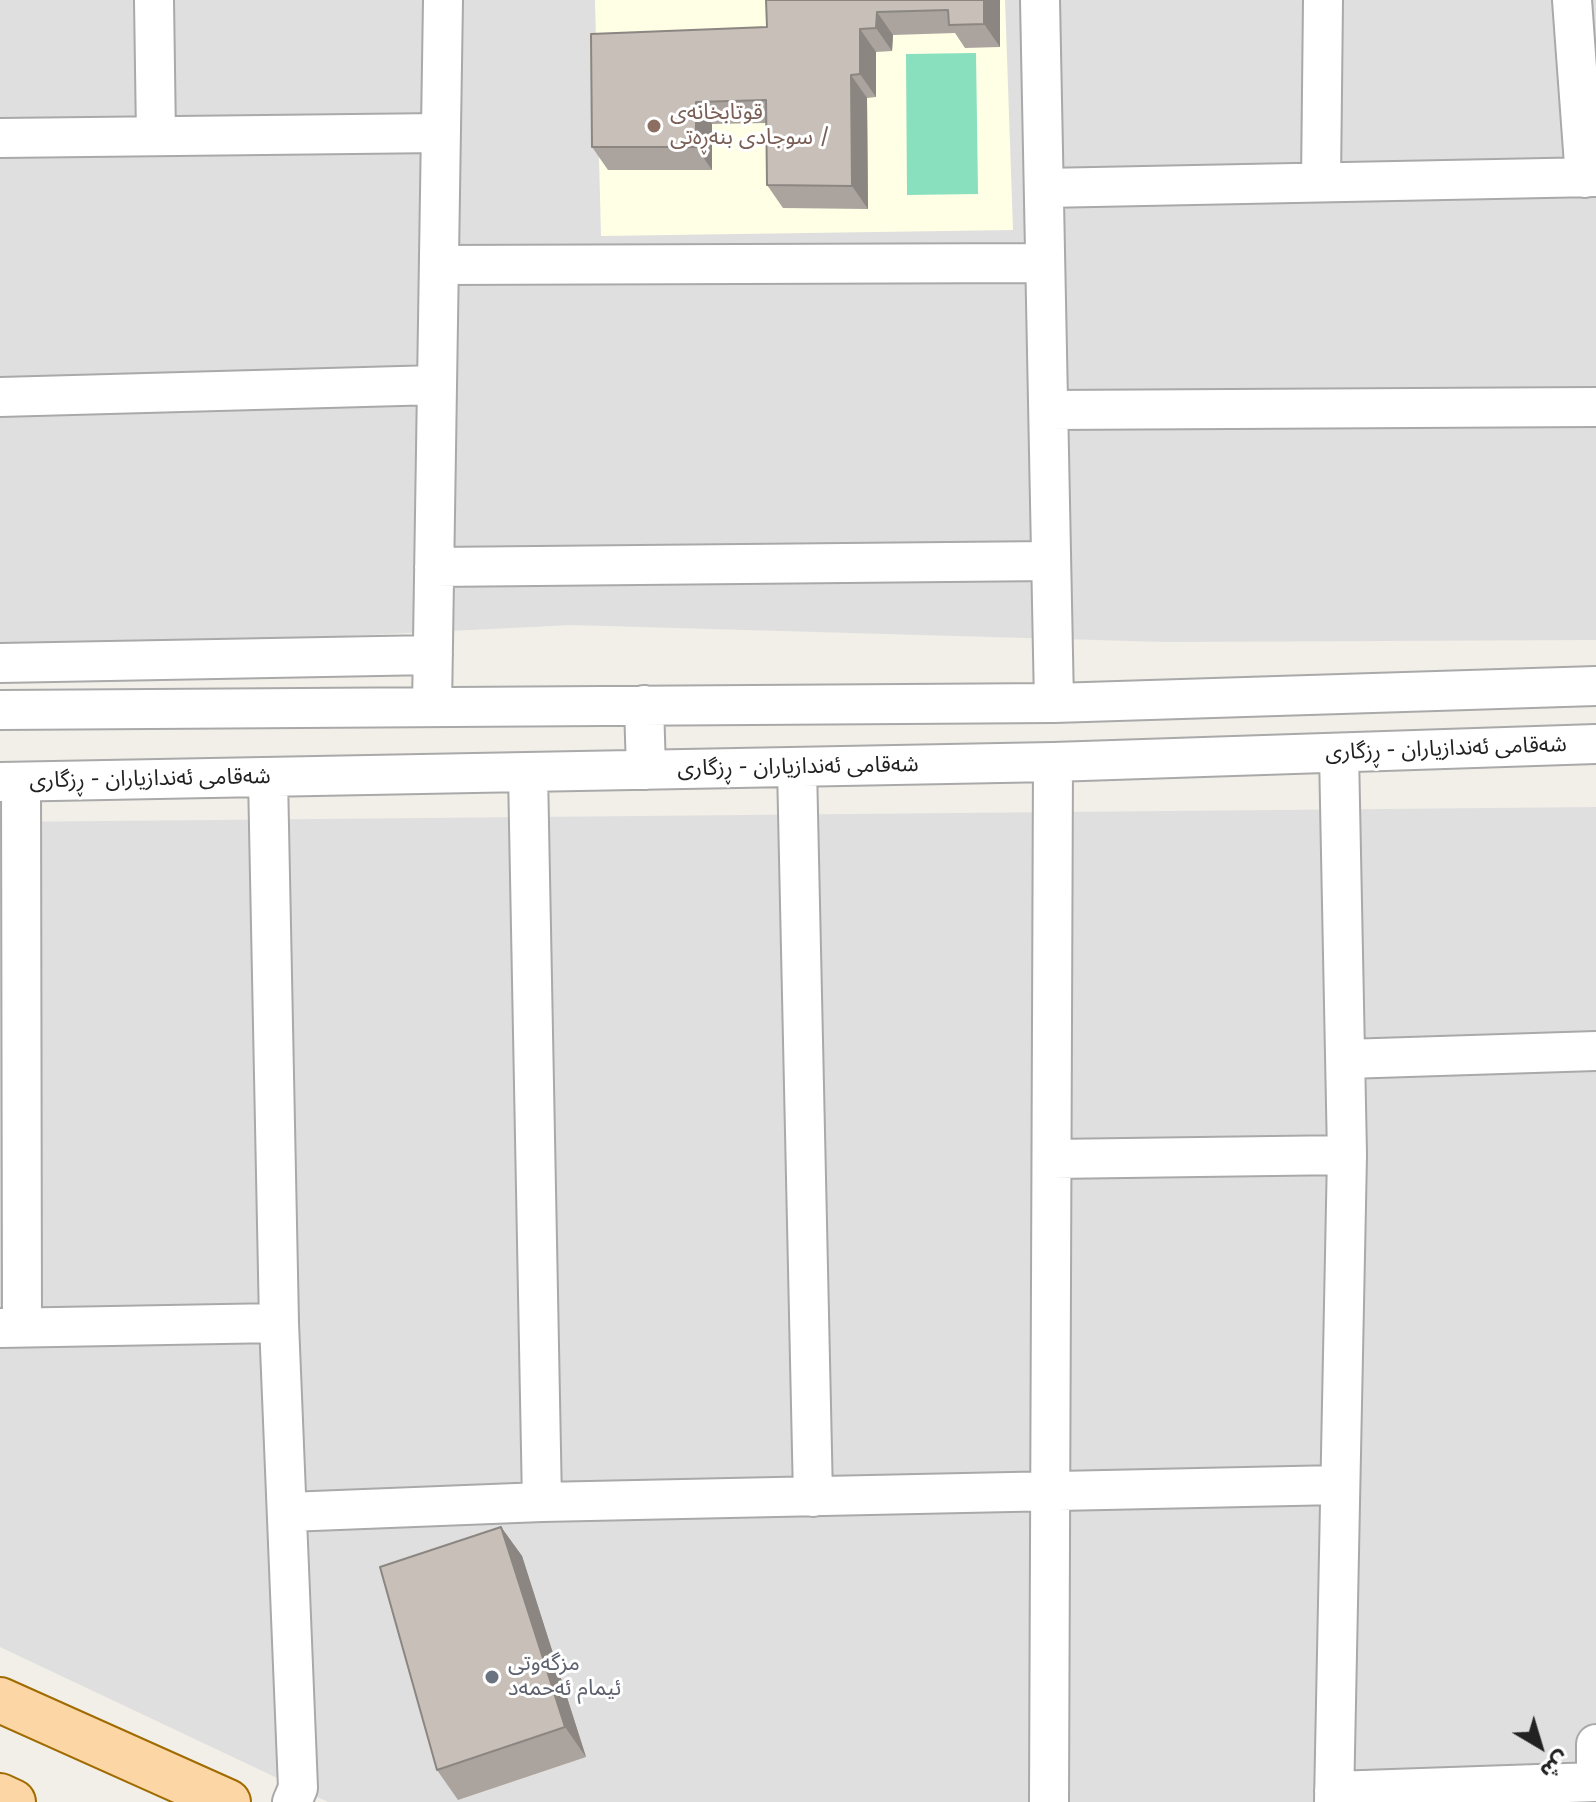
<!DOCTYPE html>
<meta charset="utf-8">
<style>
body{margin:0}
#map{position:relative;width:1596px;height:1802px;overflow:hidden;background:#f2efe9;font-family:"Fira Sans","Noto Sans Arabic",sans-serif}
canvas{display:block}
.north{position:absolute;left:1500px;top:1706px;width:80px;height:80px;-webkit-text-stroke:6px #fff;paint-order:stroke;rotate:142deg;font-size:22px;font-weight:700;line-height:32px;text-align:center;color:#222}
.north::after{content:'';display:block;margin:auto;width:28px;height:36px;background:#222;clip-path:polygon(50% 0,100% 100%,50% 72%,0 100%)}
</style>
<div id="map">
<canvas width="1596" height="1802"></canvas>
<div class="north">ش</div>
</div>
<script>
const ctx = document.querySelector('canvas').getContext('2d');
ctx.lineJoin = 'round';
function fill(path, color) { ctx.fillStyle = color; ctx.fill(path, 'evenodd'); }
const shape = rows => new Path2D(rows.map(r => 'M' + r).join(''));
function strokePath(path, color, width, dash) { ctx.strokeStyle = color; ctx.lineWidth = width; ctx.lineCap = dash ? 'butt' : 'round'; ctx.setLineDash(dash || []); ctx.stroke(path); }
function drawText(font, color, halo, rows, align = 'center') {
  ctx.font = font + ' "Fira Sans","Noto Sans Arabic",sans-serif'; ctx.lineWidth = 6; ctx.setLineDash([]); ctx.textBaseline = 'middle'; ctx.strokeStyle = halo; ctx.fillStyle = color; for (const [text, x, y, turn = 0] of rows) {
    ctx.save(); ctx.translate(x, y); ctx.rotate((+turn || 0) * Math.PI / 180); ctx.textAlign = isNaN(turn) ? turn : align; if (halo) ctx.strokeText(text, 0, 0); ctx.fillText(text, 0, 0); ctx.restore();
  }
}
fill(shape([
 [0,0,1596,0,1596,640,1166,642,572,625,0,653],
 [1596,807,1596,1802,328,1802,0,1647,0,822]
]), '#e0dfdf');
fill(shape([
 [595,0,1005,0,1013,230,601,236]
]), '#ffffe5');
fill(shape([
 [976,53,978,194,907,195,906,54]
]), '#88e0be');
const minor = shape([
 [154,0,156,136],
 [1040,0,1054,703],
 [1572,0,1585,178],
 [0,138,441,133],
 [1321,182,1323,0],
 [1044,188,1596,177],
 [439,265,1045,263],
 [0,397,437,385],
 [1049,410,1596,407],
 [434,567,1051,561],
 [0,663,433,655],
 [644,705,646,770],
 [432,707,443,0],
 [0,710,1054,703,1596,686],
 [797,767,813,1497],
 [268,777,279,1323,298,1788,292,1802],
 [0,782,1053,762,1596,744],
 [21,782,22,1327],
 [1346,1059,1596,1051],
 [1052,1159,1347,1155],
 [0,1328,279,1323],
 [542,1502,1339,1485],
 [288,1512,542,1502,528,772],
 [1596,1782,1596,1744],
 [1334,1791,1596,1782],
 [1049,1802,1053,762],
 [1334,1802,1347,1155,1339,753]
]);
const major = shape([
 [0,1700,228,1802],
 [0,1796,13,1802]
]);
strokePath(minor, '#a9a9a9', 42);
strokePath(major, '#a06b00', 48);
strokePath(minor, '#fff', 38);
strokePath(major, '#fcd6a4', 44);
fill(shape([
 [766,0,1000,0,1000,47,965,48,955,33,893,35,892,51,876,52,876,97,867,98,868,209,783,208,767,185,767,123,712,124,712,170,608,170,592,147,767,27],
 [501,1527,522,1556,586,1757,458,1800,437,1770]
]), '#aba49e');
fill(shape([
 [984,0,1000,0,1000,47,984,24],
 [877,12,893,35,892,51,876,28],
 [860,29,876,52,876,97,860,74],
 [851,75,867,98,868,209,852,186],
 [696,102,712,124,712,170,696,147],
 [501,1527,522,1556,586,1757,565,1727]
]), '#8b8681');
const building = shape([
 [766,0,984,0,984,24,949,25,948,10,877,12,876,28,860,29,860,74,851,75,852,186,767,185,766,100,696,102,696,147,592,147,591,34,767,27,766,0],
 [501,1527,565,1727,437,1770,380,1567,501,1527]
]);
fill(building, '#c7bfb8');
strokePath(building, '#8b8681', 2);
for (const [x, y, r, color] of [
 [654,126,8,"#8d6e63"],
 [492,1677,8,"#6b7280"]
]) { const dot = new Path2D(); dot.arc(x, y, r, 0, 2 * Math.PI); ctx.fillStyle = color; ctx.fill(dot); strokePath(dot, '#fff', 3); }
drawText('22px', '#785e54', '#fff', [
 ["قوتابخانەی",670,113],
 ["سوجادی بنەڕەتی /",670,138]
], 'left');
drawText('22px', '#222', '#fff', [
 ["شەقامی ئەندازیاران - ڕزگاری",1446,749,-2],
 ["شەقامی ئەندازیاران - ڕزگاری",798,767,-1],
 ["شەقامی ئەندازیاران - ڕزگاری",150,779,-1]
]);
drawText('22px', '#5b616d', '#fff', [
 ["مزگەوتی",508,1664],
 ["ئیمام ئەحمەد",508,1689]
], 'left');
</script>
